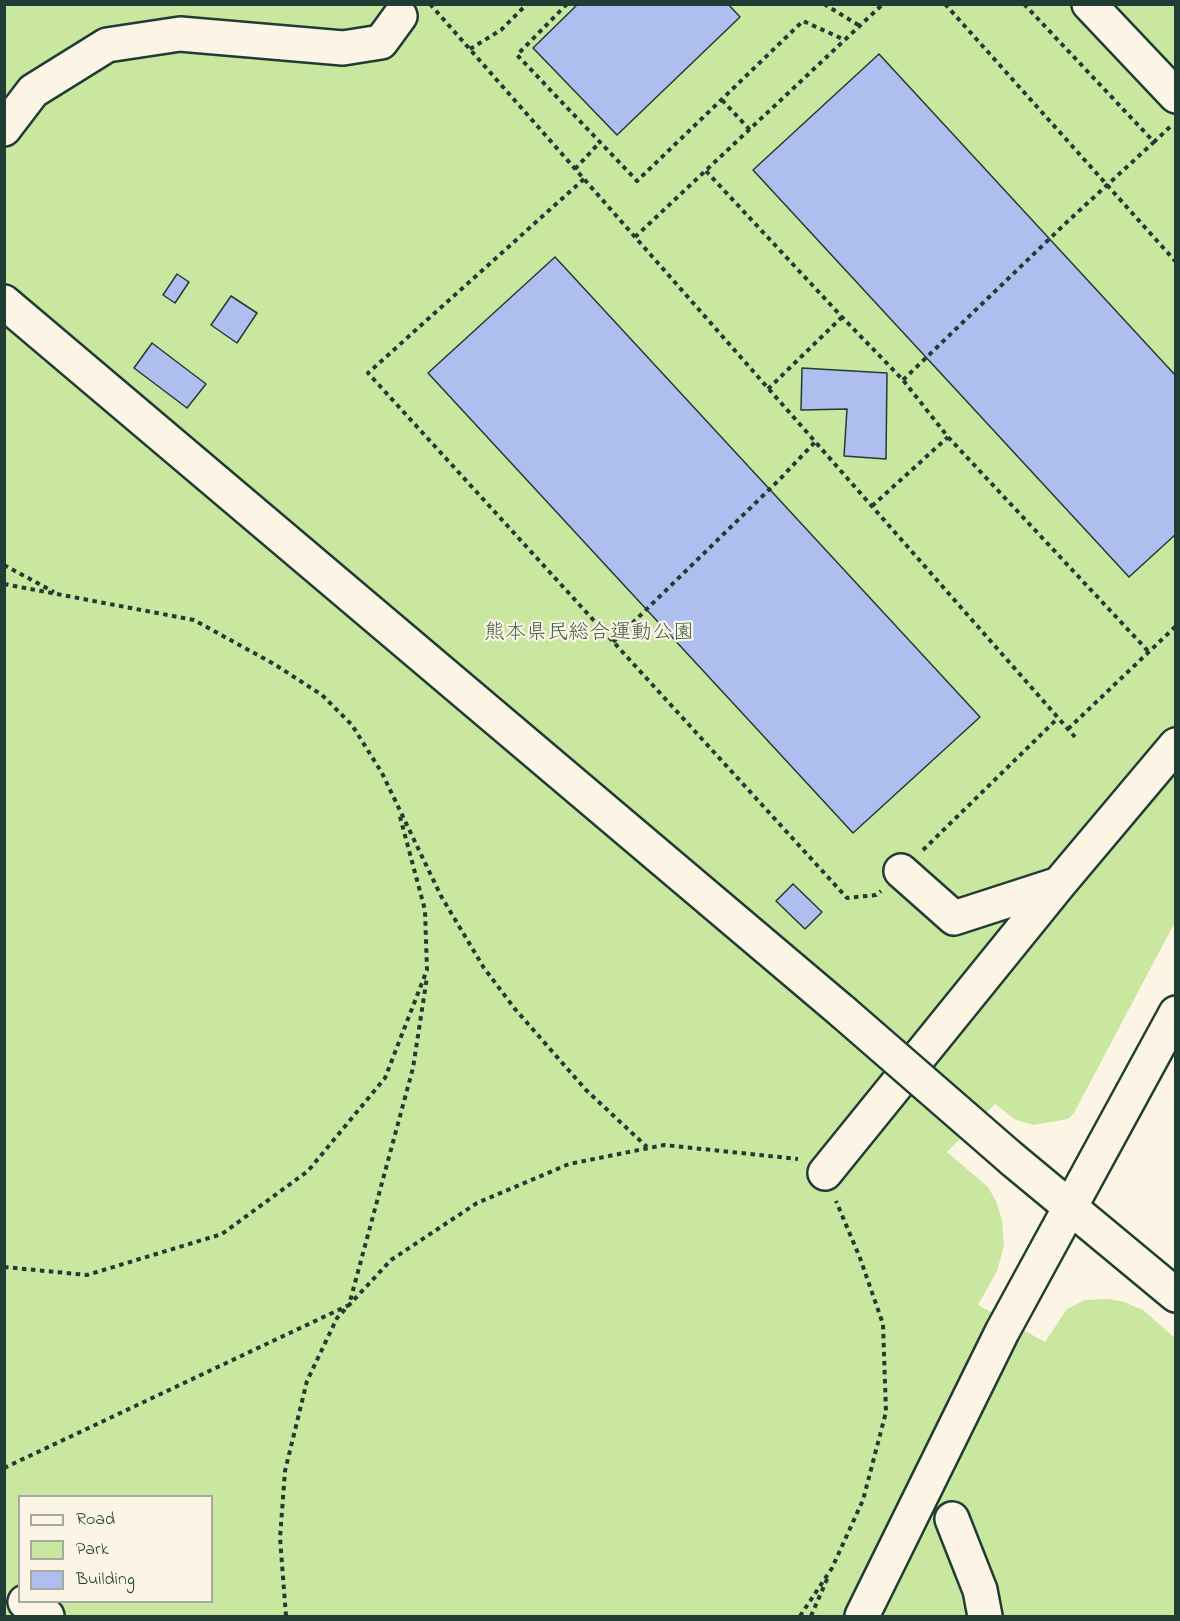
<!DOCTYPE html>
<meta charset="utf-8">
<style>
body{margin:0}
#map{position:relative;width:1180px;height:1621px;overflow:hidden;background:#fcf5e5;font-family:"Indie Flower",sans-serif}
canvas{display:block}
.frame{position:absolute;inset:0;border:6px solid #1f3d34;pointer-events:none}
.legend{position:absolute;left:18px;top:1495px;width:195px;height:108px;box-sizing:border-box;background:#fcf5e5;border:2px solid #a4ab9e;margin:0;padding:8px 10px;list-style:none;font-size:18px;color:#1f3d34}
.legend li{display:flex;align-items:center;gap:12px;height:30px}
.legend b{width:30px;border:2px solid #a4ab9e}
</style>
<div id="map">
<canvas width="1180" height="1621"></canvas>
<div class="frame"></div>
<ul class="legend">
<li><b style="height:8px;background:#fcf5e5"></b>Road</li>
<li><b style="height:16px;background:#c9e79e"></b>Park</li>
<li><b style="height:16px;background:#aebeee"></b>Building</li>
</ul>
</div>
<script>
const ctx = document.querySelector('canvas').getContext('2d');
ctx.lineJoin = 'round';
function fill(path, color) { ctx.fillStyle = color; ctx.fill(path, 'evenodd'); }
const shape = rows => new Path2D(rows.map(r => 'M' + r).join(''));
function strokePath(path, color, width, dash) { ctx.strokeStyle = color; ctx.lineWidth = width; ctx.lineCap = dash ? 'butt' : 'round'; ctx.setLineDash(dash || []); ctx.stroke(path); }
function drawText(font, color, halo, rows, align = 'center') {
  ctx.font = font + ' "Indie Flower","Klee One",sans-serif'; ctx.lineWidth = 4.5; ctx.setLineDash([]); ctx.textBaseline = 'middle'; ctx.strokeStyle = halo; ctx.fillStyle = color; for (const [text, x, y, turn = 0] of rows) {
    ctx.save(); ctx.translate(x, y); ctx.rotate((+turn || 0) * Math.PI / 180); ctx.textAlign = isNaN(turn) ? turn : align; if (halo) ctx.strokeText(text, 0, 0); ctx.fillText(text, 0, 0); ctx.restore();
  }
}
fill(shape([
 [5,5,1175,5,1175,922,1074,1113,1068,1119,1034,1125,1016,1120,995,1104,947,1152,988,1187,996,1201,1002,1220,1004,1246,997,1271,978,1305,1045,1342,1067,1309,1085,1300,1109,1299,1124,1302,1143,1310,1175,1338,1175,1616,5,1616],
 [20,1496,212,1496,212,1602,20,1602]
]), '#c9e79e');
const building = shape([
 [578,4,728,4,740,17,617,135,533,48,578,4],
 [879,54,1176,376,1176,534,1129,577,753,170,879,54],
 [555,257,980,717,853,833,428,373,555,257],
 [177,274,189,282,175,303,163,295,177,274],
 [231,296,257,313,237,343,211,325,231,296],
 [152,343,206,384,187,408,134,368,152,343],
 [802,368,887,373,886,459,844,456,847,409,801,410,802,368],
 [793,884,822,912,805,929,776,901,793,884]
]);
fill(building, '#aebeee');
strokePath(building, '#1f3d34', 1.5);
const minor = shape([
 [1089,4,1176,96],
 [4,129,33,91,107,45,180,34,343,48,381,42,400,16],
 [4,302,843,1012],
 [901,871,954,918,1059,884],
 [1012,1159,1176,1295],
 [825,1173,1059,884,1176,745],
 [952,1519,980,1590,985,1616],
 [25,1602,47,1616],
 [862,1616,1002,1332,1176,1013]
]);
strokePath(minor, '#1f3d34', 38);
strokePath(shape([
 [430,4,1075,737],
 [567,4,517,55,637,181,803,21,845,40],
 [824,4,860,26],
 [945,4,1176,262],
 [1024,4,1154,142,1171,126],
 [470,49,501,30,527,4],
 [722,100,750,130],
 [575,169,600,142],
 [706,171,842,317,903,380,948,437,1148,651],
 [584,179,368,373,847,898,876,895,881,891],
 [635,237,883,4],
 [903,380,1068,221,1154,142],
 [768,389,842,317],
 [872,506,948,437],
 [4,565,54,592],
 [4,584,194,620,274,664,322,695,352,725,382,773,441,896,484,968,515,1009,586,1090,647,1147],
 [613,642,780,479,815,442],
 [1068,729,1176,626],
 [923,850,1058,718],
 [4,1267,87,1275,222,1234,308,1171,385,1078,427,970,425,910,399,813],
 [4,1468,349,1305,413,1068,427,977],
 [286,1616,280,1538,285,1471,307,1381,337,1318,391,1260,477,1203,569,1164,664,1145,798,1159],
 [800,1616,832,1568,863,1500,886,1412,883,1324,860,1258,836,1201],
 [811,1616,828,1577]
]), '#1f3d34', 4, [4.5, 4.5]);
strokePath(minor, '#fcf5e5', 33);
const minorBridge = shape([
 [843,1012,1012,1159]
]);
strokePath(minorBridge, '#1f3d34', 38, []);
strokePath(minorBridge, '#fcf5e5', 33);
drawText('21px', '#415f49', '#fcf5e5', [
 ["熊本県民総合運動公園",589,635]
]);
</script>
